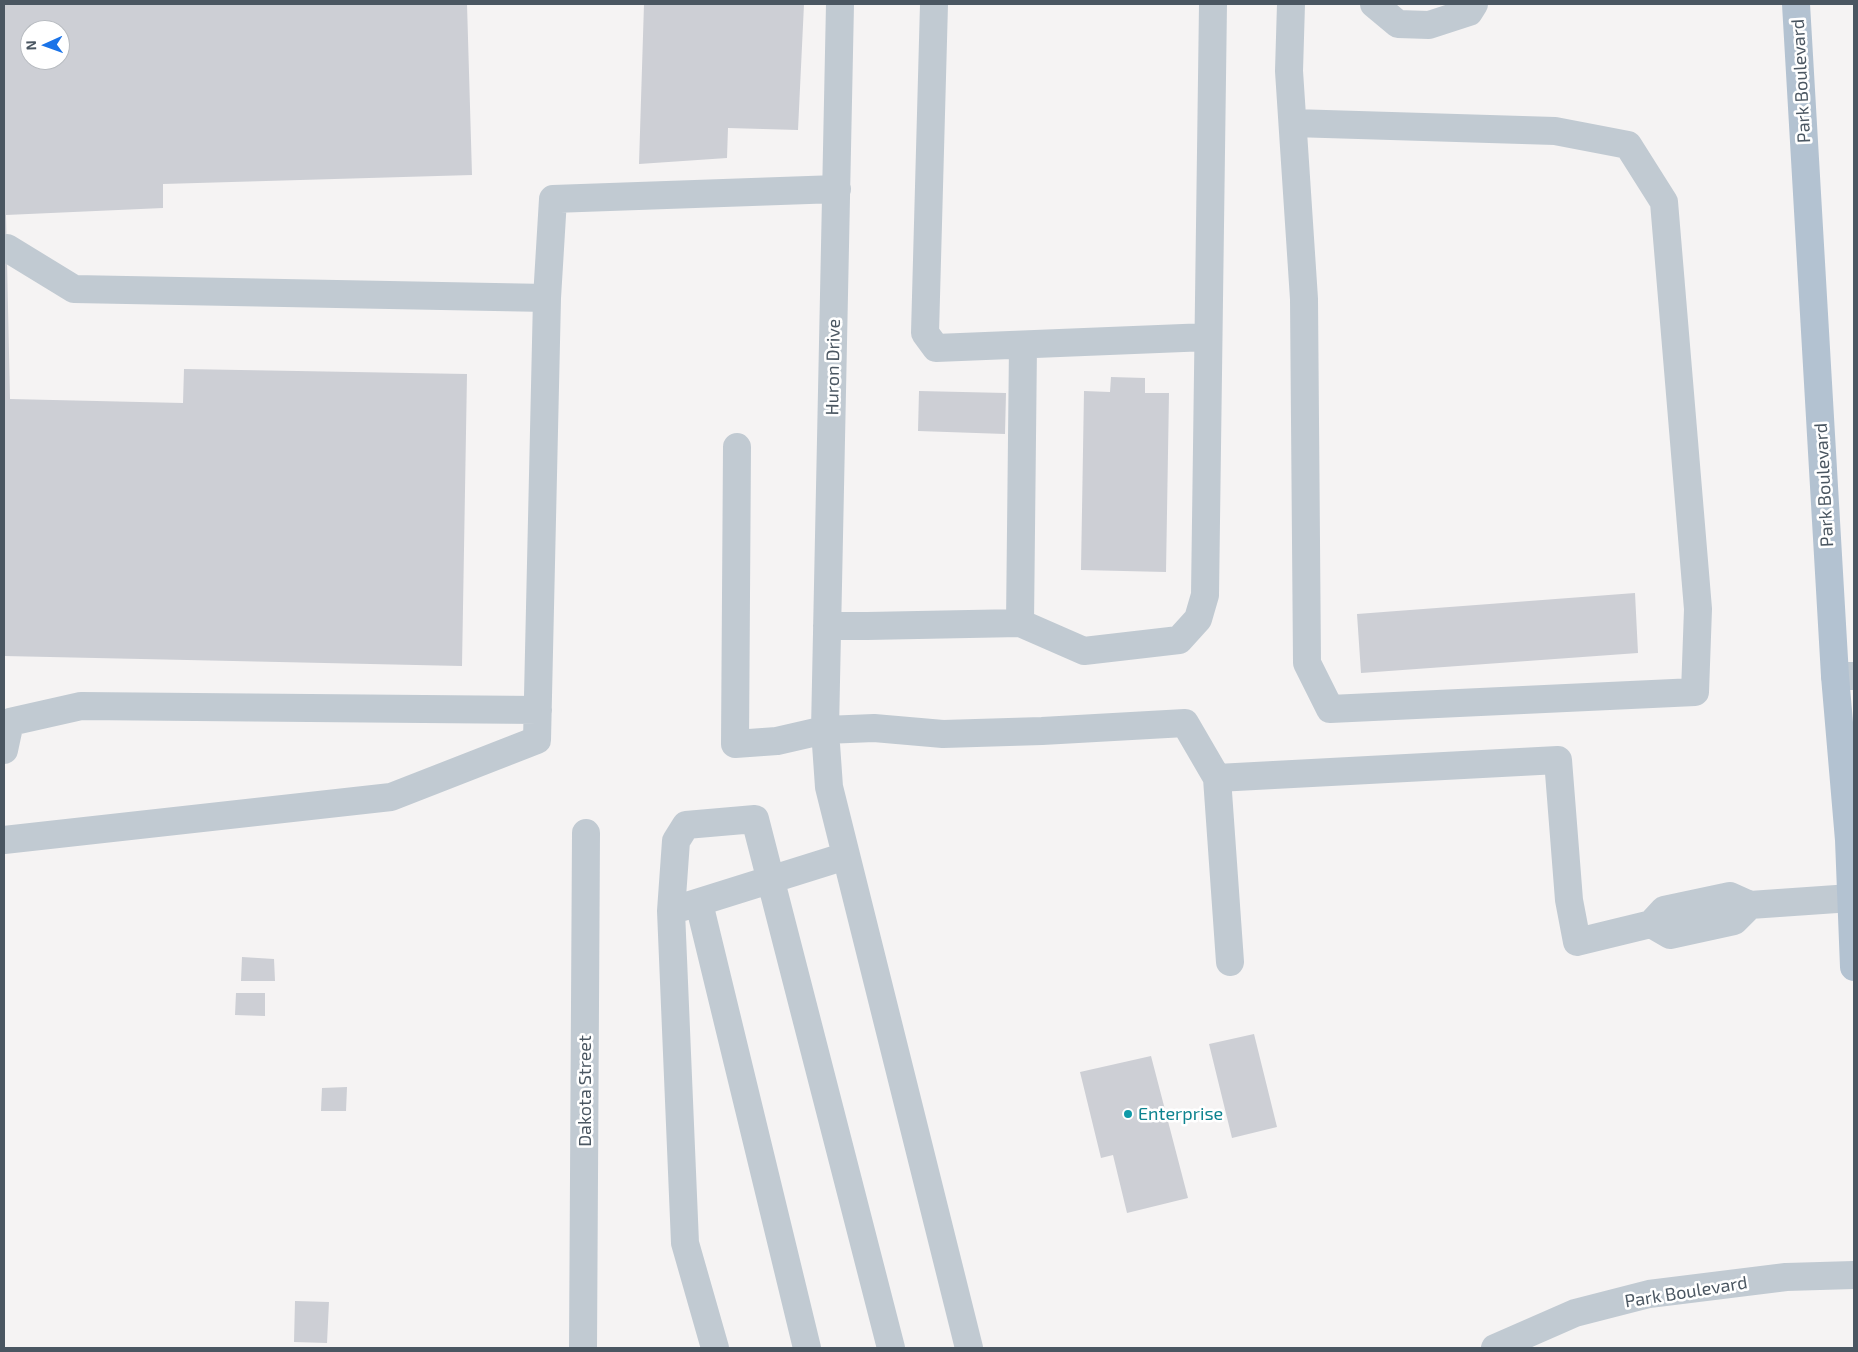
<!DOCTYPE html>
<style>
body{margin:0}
#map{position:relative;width:1858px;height:1352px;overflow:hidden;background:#f5f3f3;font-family:"Exo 2",sans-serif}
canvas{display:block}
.frame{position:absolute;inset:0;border:5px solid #4a5661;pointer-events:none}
.north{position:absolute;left:20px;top:20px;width:50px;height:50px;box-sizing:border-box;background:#fff;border:1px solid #b7bbc0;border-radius:50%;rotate:268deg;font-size:14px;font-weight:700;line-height:20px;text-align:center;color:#4a5661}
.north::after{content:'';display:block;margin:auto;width:18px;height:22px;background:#1a73e8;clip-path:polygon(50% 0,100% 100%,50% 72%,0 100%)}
</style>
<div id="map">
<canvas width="1858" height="1352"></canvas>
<div class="frame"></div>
<div class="north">N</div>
</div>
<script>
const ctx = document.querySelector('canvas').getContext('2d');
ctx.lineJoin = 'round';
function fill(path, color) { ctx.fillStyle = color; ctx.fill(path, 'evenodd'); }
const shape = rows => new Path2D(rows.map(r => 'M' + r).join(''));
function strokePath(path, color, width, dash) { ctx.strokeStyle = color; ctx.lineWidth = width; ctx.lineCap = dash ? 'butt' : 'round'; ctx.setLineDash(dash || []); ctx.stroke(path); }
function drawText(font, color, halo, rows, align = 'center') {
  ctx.font = font + ' "Exo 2",sans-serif'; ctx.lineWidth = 5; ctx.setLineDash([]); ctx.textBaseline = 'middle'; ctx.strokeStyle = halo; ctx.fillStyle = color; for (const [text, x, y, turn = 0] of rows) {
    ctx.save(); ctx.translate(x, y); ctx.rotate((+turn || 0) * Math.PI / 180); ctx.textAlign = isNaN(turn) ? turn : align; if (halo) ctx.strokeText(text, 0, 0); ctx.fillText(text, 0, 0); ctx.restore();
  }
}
fill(shape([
 [4,4,467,4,472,175,163,184,163,208,6,215,10,399,183,403,184,369,467,374,462,666,4,656],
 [30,30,60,30,60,60,30,60],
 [644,4,804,4,798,130,728,128,727,158,639,164],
 [1111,377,1145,378,1145,393,1169,393,1166,572,1081,570,1084,391,1110,392],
 [919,391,1006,393,1005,434,918,431],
 [1635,593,1638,653,1361,673,1357,614],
 [242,957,274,959,275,981,241,981],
 [236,993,265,993,265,1016,235,1015],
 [1254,1034,1277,1127,1232,1138,1209,1044],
 [1151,1056,1188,1198,1127,1213,1113,1155,1101,1158,1080,1072],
 [347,1087,346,1111,321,1111,322,1088],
 [295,1301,329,1302,327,1343,294,1342]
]), '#cdcfd5');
strokePath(shape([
 [840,4,825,730,829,787,969,1348],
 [934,4,925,333,936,348,1208,337],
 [1291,4,1289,71,1304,299,1307,663,1330,709,1695,692,1698,609,1664,202,1628,145,1555,131,1293,123],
 [1374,4,1398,24,1429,25,1469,12,1474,4],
 [7,248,74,289,547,298],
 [737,447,735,744,777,741,825,730,874,728,943,734,1042,731,1185,723,1217,778,1230,962],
 [1020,623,1023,345],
 [827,626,867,626,1020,623,1084,651,1179,640,1198,619,1205,595,1213,4],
 [1835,676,1854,676],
 [4,750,10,722,81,706,538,710],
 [1217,778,1558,760,1569,900,1577,942,1651,924],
 [4,840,391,797,537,740,547,298,553,199,837,189],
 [699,903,807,1348],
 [1750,905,1734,921,1670,935,1651,924,1664,910,1730,896,1750,905,1851,898],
 [680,908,846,856],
 [583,1348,586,833],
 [715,1348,685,1243,671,911,676,841,686,825,755,819,891,1348],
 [1495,1348,1575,1313,1649,1294,1786,1277,1854,1275]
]), '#c1cad2', 28);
strokePath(shape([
 [1796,4,1835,676,1849,840,1854,967]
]), '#b3c2d1', 28);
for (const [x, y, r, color] of [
 [1128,1114,5,"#0f9aa8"]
]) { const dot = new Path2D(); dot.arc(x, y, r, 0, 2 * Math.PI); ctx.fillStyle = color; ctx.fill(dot); strokePath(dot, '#fff', 2); }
drawText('18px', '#4a5661', '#fff', [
 ["Park Boulevard",1801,81,-93],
 ["Huron Drive",833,367,-89],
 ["Park Boulevard",1824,485,-93],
 ["Dakota Street",585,1091,-90],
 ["Park Boulevard",1686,1292,-9]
]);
drawText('18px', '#0d838f', '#fff', [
 ["Enterprise",1138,1114]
], 'left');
</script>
